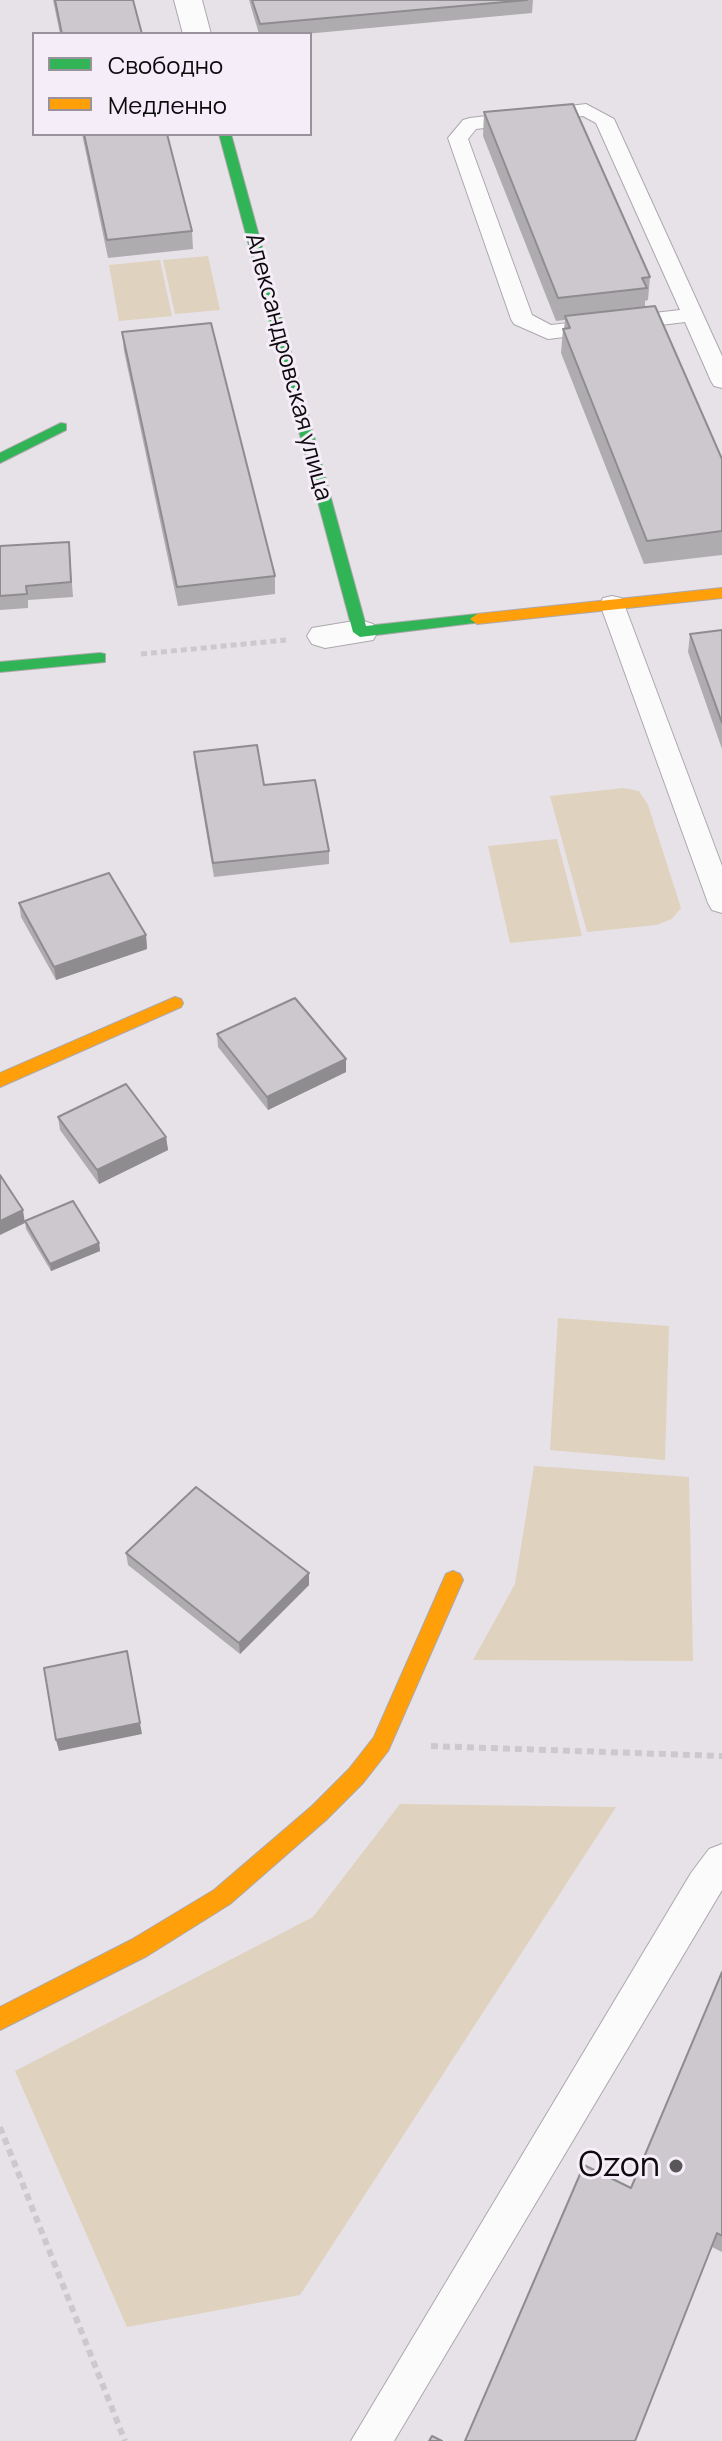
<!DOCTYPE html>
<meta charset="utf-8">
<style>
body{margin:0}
#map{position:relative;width:722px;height:2441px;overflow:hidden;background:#e7e2e8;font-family:Manrope,sans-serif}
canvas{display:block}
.legend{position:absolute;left:32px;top:32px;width:280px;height:104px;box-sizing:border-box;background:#f5edf8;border:2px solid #98929a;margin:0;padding:10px 14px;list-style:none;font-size:24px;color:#0d0a0d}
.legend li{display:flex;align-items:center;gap:16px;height:40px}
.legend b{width:40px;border:2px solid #98929a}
</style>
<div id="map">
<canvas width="722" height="2441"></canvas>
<ul class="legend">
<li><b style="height:10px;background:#30b455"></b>Свободно</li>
<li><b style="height:10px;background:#ff9f0a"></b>Медленно</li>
</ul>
</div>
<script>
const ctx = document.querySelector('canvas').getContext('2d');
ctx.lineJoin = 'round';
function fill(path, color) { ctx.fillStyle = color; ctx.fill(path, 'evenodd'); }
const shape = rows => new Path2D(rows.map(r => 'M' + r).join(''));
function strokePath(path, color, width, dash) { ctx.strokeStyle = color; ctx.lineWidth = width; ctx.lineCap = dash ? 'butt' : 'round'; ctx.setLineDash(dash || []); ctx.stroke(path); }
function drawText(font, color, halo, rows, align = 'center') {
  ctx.font = font + ' Manrope,sans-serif'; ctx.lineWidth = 6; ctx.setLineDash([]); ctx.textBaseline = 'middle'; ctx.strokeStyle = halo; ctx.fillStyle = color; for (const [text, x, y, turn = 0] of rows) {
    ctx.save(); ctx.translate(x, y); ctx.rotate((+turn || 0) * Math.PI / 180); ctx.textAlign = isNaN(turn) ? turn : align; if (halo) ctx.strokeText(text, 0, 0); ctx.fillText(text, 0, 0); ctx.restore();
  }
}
fill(shape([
 [208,256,220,310,175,314,163,260],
 [160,260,172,316,119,321,109,265],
 [624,788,639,791,648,805,681,908,672,919,656,925,587,932,550,796],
 [557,839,582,936,510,943,488,846],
 [558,1318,669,1326,665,1460,550,1450],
 [534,1466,689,1477,693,1661,473,1660,515,1584],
 [400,1804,616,1807,300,2295,127,2327,15,2071,313,1917]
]), '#dfd2be');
const lane = shape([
 [586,104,614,119,722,356,722,388,714,386,711,381,685,322,548,339,514,324,511,319,448,138,463,120,470,118,586,104],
 [583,116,596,123,680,310,551,325,532,315,468,139,476,129,583,116],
 [612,596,621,598,624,604,722,866,722,913,712,910,708,903,600,604,603,598,612,596],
 [722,1844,722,1890,394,2441,351,2441,691,1873,709,1849,722,1844]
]);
const street = shape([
 [174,0,202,0,211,34,183,34,174,0],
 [360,620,373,624,378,632,373,640,325,648,312,644,307,636,312,628,360,620]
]);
const fast = shape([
 [219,134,231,134,366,626,477,614,482,616,482,622,360,637,353,632,219,134],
 [61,423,66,424,66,430,0,463,0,453,61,423],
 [100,653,105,654,105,662,0,672,0,662,100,653]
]);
const slow = shape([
 [722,588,722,598,477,624,470,619,477,614,722,588],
 [175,997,181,999,183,1003,181,1007,0,1087,0,1073,175,997],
 [453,1571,460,1574,463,1580,388,1751,363,1783,326,1820,230,1904,147,1956,0,2030,0,2007,131,1940,214,1890,312,1806,349,1769,374,1737,446,1574,453,1571]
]);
strokePath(lane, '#aca8ad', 2);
strokePath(street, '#aca8ad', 2);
strokePath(fast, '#aca8ad', 2);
strokePath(slow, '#aca8ad', 2);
strokePath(shape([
 [141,654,286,640]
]), '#cbc9cb', 5, [6, 4]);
strokePath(shape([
 [431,1746,722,1756],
 [0,2127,125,2441]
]), '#cbc9cb', 6, [7, 5]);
fill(lane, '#fbfbfc');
fill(street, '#fbfbfc');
fill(fast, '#30b455');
fill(slow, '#ff9f0a');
fill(shape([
 [53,0,133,0,142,34,60,34],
 [249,0,533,0,532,13,305,34,259,34],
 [484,112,650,277,648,300,645,301,645,307,722,459,722,555,644,564,561,353,563,329,564,329,565,320,556,321,483,136],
 [82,134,167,134,192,231,193,249,108,258],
 [122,332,275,576,275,594,178,606,124,351],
 [69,542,73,597,28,600,28,608,0,610,0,546],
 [722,630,722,749,688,652,690,634],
 [194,752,264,785,329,851,329,864,214,877,195,766],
 [19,903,146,935,147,949,56,980,21,917],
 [217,1034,346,1059,346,1072,268,1110,218,1047],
 [58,1117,166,1137,168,1150,99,1184,60,1130],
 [25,1221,99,1243,100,1251,51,1271,26,1229],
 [126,1553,309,1585,240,1654,128,1565],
 [722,1972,722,2252,712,2247,631,2188]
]), '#afacb0');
fill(shape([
 [146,935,147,949,56,980,54,967],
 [346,1059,346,1072,268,1110,267,1097],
 [166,1137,168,1150,99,1184,97,1170],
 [23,1210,25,1223,0,1235,0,1221],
 [99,1243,100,1251,51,1271,50,1264],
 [309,1573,309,1585,240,1654,239,1643],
 [140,1723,142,1734,59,1751,56,1740]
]), '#8f8c90');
const building = shape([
 [55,0,133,0,142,34,62,34,55,0],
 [252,0,527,0,260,24,252,0],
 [573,104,650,277,642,278,647,288,558,298,484,112,573,104],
 [84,134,167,134,192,231,107,240,84,134],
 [655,306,722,459,722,531,647,541,563,329,570,328,565,316,655,306],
 [211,323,275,576,177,587,122,332,211,323],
 [69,542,71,582,26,586,27,594,0,596,0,546,69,542],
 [722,630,722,723,690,634,722,630],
 [257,745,264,785,315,780,329,851,213,863,194,752,257,745],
 [109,873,146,935,54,967,19,903,109,873],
 [295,998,346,1059,267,1097,217,1034,295,998],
 [126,1084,166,1137,97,1170,58,1117,126,1084],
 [0,1175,23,1210,0,1221,0,1175],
 [73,1201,99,1243,50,1264,25,1221,73,1201],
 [196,1487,309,1573,239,1643,126,1553,196,1487],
 [127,1651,140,1723,56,1740,44,1668,127,1651],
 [722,1972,722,2236,717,2233,635,2441,465,2441,584,2165,631,2188,722,1972],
 [432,2436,442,2441,429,2441,432,2436]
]);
fill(building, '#ccc8cd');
strokePath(building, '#8f8c90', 2);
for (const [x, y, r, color] of [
 [676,2166,8,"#59565a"]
]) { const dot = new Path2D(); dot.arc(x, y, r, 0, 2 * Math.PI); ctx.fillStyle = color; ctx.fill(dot); strokePath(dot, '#f5edf8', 3); }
drawText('24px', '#0d0a0d', '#f5edf8', [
 ["Александровская улица",288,367,75]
]);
drawText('34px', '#0d0a0d', '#f5edf8', [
 ["Ozon",660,2166]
], 'right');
</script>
